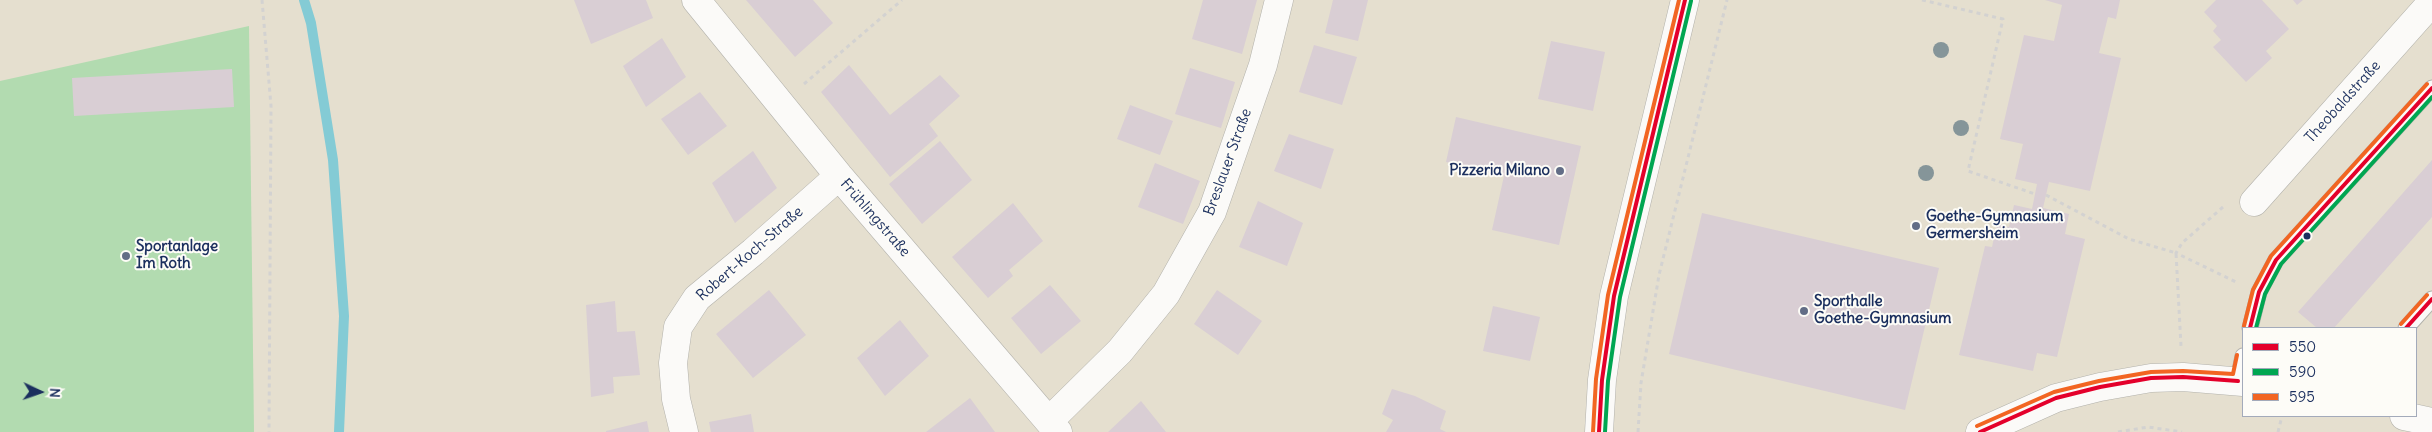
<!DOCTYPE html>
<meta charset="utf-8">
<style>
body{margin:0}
#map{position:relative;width:2432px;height:432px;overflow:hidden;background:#e5dfcf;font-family:Delius,sans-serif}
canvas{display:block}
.legend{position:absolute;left:2242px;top:327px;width:175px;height:90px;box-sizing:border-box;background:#fdfcf7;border:1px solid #a3aaba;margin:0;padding:6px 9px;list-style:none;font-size:15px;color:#1b2f5e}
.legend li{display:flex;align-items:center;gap:10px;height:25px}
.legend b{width:25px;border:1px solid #a3aaba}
.north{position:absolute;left:15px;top:367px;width:50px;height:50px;-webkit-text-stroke:4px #fdfcf7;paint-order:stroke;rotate:93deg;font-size:14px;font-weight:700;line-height:20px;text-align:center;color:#1b2f5e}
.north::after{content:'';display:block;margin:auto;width:18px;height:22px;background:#1b2f5e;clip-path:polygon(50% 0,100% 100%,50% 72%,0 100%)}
</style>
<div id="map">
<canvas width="2432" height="432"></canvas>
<ul class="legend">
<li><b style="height:6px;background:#e4002b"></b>550</li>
<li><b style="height:6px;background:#00a651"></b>590</li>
<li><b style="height:6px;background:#f26522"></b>595</li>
</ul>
<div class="north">N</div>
</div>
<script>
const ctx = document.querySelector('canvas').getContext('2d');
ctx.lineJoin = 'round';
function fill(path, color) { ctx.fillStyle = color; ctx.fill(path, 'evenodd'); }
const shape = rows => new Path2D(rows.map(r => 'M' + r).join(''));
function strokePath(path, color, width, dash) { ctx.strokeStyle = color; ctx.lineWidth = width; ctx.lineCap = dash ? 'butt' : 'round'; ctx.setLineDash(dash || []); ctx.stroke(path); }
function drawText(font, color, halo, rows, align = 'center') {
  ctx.font = font + ' Delius,sans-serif'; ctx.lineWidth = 4; ctx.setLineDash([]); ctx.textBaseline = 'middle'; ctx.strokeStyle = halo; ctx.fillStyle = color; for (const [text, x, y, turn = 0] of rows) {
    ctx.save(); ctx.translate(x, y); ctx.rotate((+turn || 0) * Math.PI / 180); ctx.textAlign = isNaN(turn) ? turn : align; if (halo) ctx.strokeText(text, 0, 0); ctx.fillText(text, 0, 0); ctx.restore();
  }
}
fill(shape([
 [249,26,254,432,0,432,0,81]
]), '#b2dbb0');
strokePath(shape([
 [304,0,311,23,333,160,344,316,339,432]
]), '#84cbd5', 10);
fill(shape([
 [574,0,646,0,653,18,591,44],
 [746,0,813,0,833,23,795,57],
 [1203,0,1257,0,1242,54,1192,39],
 [1333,0,1368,0,1358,41,1325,33],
 [2045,0,2120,0,2116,19,2108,17,2099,53,2121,58,2090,191,2049,182,2043,208,2069,214,2065,234,2085,239,2057,357,2037,353,2033,371,1959,355,1985,246,1992,247,1997,224,2009,227,2014,205,2032,209,2037,184,2015,179,2023,144,2000,139,2024,35,2054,41,2062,5],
 [2216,0,2262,0,2289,29,2266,51,2272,58,2246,82,2213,47,2221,40,2213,31,2217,26,2204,12],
 [2293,0,2303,0,2297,5],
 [662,38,686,77,646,107,623,66],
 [1551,41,1605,52,1593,111,1538,99],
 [1314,45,1357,57,1342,105,1299,92],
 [849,65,890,115,940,75,960,96,929,124,938,136,890,177,821,92],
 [1190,68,1235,82,1221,128,1175,114],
 [232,69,234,107,74,116,72,78],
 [700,92,727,126,688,155,661,119],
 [1130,105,1173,121,1160,155,1117,139],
 [1456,117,1581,146,1559,245,1492,230,1504,176,1446,162],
 [1289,134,1334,149,1321,189,1274,171],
 [940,141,972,180,922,224,889,184],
 [753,151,777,188,735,223,712,183],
 [2432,160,2432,217,2334,328,2317,328,2298,312],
 [1155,163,1200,181,1183,224,1138,207],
 [1258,201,1303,223,1287,266,1239,247],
 [1013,203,1043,241,1009,270,1013,276,988,298,952,257],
 [1702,213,1939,268,1905,410,1669,354],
 [1050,285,1081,321,1041,354,1011,318],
 [769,290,806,335,753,378,716,334],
 [1217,290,1262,321,1238,355,1194,324],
 [615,301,617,332,635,331,640,375,613,377,614,393,591,397,586,305],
 [1493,306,1540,317,1530,361,1483,351],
 [900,320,929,356,885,396,857,358],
 [1392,389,1415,396,1446,411,1440,429,1446,432,1386,432,1393,420,1382,414],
 [970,398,995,432,926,432],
 [1141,401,1166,432,1108,432],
 [751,414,754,432,711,432,709,422],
 [647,421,649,432,606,432,606,431]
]), '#d9ced4');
const lane = shape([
 [2250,328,2259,292,2276,260,2432,88],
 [2406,328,2432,299],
 [2238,381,2243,356]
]);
const street = shape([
 [696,0,839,176,1058,432],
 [2254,202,2432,2],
 [2404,416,2432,422],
 [1049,421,1120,351,1166,294,1212,212,1263,65,1279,0],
 [684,432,676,399,673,363,678,327,697,298,753,252,839,176],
 [1980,432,2056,398,2100,387,2151,378,2183,377,2243,382]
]);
const secondary = shape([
 [1599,432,1602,380,1614,296,1685,0]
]);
strokePath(lane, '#b2b1ab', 17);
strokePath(street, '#b2b1ab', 29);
strokePath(secondary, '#b2b1ab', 29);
strokePath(shape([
 [262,0,271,106,269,432],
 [1922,0,2003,19,1968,171,2035,194],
 [804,84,902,0],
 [2046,195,2129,239,2176,253,2181,346],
 [2223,207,2182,243,2176,253,2236,282],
 [1638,432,1641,383,1659,275,1727,0],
 [2118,432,2148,427,2182,432],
 [2278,432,2282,416]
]), '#d3d2d1', 3, [4, 4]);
strokePath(lane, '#fbfaf8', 15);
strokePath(street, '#fbfaf8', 28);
strokePath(secondary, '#fbfaf8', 28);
strokePath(shape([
 [2250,328,2259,292,2276,260,2432,88],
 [2406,328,2432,299],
 [1599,432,1602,380,1614,296,1685,0],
 [1980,432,2056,398,2100,387,2151,378,2183,377,2238,381]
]), '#e4002b', 4);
strokePath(shape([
 [2256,328,2265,294,2281,264,2432,97],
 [1605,432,1608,381,1620,297,1691,1]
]), '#00a651', 4);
strokePath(shape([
 [2401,324,2427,295],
 [2244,326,2253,290,2271,256,2427,84],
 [1977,426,2054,392,2099,381,2151,372,2183,371,2233,374,2237,355],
 [1593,432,1596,379,1608,295,1679,0]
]), '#f26522', 4);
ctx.fillStyle = '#859599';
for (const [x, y] of [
 [1941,50],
 [1961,128],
 [1926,173]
]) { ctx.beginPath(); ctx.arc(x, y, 8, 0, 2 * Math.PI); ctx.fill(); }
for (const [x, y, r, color] of [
 [1560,171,5,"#626d86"],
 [1916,226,5,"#626d86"],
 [2307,236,4.5,"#1b2f5e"],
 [126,256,5,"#626d86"],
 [1804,311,5,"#626d86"]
]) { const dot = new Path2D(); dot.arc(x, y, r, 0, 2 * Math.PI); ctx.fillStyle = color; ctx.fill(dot); strokePath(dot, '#fdfcf7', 2); }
drawText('15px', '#1b2f5e', '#fdfcf7', [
 ["Theobaldstraße",2343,102,-48],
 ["Breslauer Straße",1228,162,-70],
 ["Frühlingstraße",875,218,49],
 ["Robert-Koch-Straße",750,254,-41]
]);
drawText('bold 15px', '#1b2f5e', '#fdfcf7', [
 ["Pizzeria Milano",1550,171,"right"],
 ["Goethe-Gymnasium",1926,217],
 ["Germersheim",1926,234],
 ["Sportanlage",136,247],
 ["Im Roth",136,264],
 ["Sporthalle",1814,302],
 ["Goethe-Gymnasium",1814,319]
], 'left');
</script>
